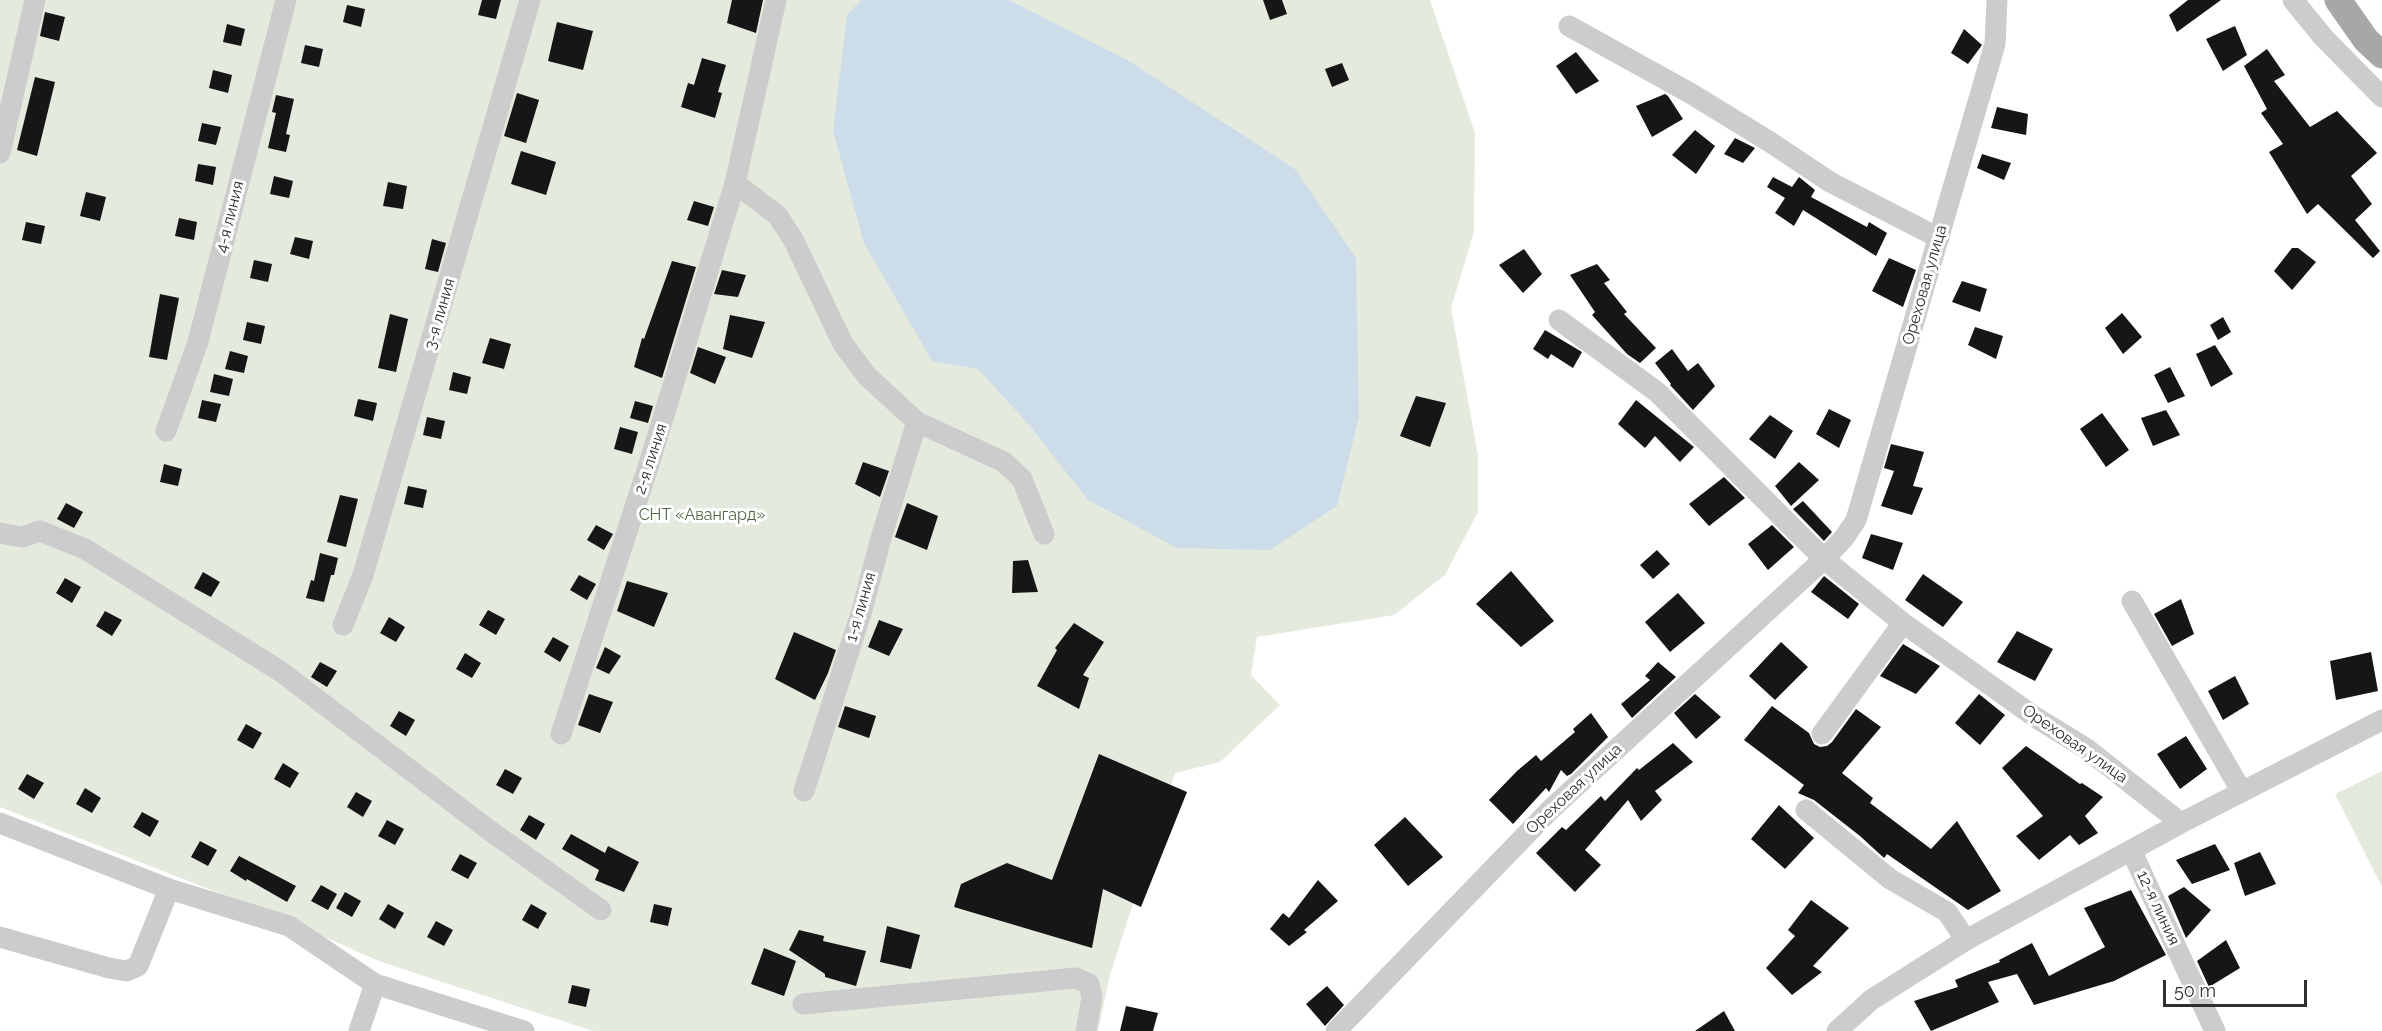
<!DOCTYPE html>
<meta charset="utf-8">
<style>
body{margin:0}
#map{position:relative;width:2382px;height:1031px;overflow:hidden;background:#fff;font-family:Raleway,sans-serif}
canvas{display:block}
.scale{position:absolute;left:2163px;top:980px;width:144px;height:27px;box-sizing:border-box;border:3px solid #2f2f2f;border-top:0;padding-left:8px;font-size:18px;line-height:21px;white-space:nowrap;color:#2f2f2f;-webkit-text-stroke:4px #fff;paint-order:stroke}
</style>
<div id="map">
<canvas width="2382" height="1031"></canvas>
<div class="scale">50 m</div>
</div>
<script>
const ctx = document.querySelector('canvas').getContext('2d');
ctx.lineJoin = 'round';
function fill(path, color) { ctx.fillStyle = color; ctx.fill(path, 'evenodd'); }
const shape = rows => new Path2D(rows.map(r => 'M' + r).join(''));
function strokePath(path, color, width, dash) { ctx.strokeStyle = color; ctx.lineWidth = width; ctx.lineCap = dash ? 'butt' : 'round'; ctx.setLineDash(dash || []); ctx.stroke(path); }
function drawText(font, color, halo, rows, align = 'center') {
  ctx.font = font + ' Raleway,sans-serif'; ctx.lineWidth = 6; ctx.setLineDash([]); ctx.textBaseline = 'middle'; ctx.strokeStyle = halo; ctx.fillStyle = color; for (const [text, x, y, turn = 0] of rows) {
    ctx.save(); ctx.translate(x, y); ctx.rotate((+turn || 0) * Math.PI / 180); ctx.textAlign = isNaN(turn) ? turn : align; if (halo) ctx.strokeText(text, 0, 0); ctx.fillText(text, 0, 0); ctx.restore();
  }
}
fill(shape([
 [0,0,1430,0,1475,133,1474,232,1451,308,1478,455,1478,512,1445,575,1394,615,1257,637,1251,675,1280,705,1220,762,1175,773,1110,975,1098,1031,593,1031,381,962,277,916,0,807],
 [2382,771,2382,887,2335,794]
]), '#e4ebde');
fill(shape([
 [861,0,1009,0,1129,61,1295,169,1356,258,1359,417,1337,506,1270,550,1177,548,1088,500,1030,426,978,369,932,361,864,243,833,131,847,15]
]), '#ccdce9');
fill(shape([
 [482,0,501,0,496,19,478,15],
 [732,0,763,0,756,33,727,23],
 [1263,0,1282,0,1287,14,1270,20],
 [2188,0,2221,0,2177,32,2169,15],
 [347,5,365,9,361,27,343,22],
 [45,12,65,17,59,41,40,36],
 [557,22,593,31,583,70,548,61],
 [227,24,245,29,241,46,223,42],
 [2235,26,2247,55,2223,71,2206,39],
 [1964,29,1982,45,1968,64,1951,53],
 [305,45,323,49,319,67,301,63],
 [2267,49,2285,75,2274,81,2310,127,2337,111,2377,153,2351,176,2372,204,2355,220,2380,251,2373,258,2318,204,2307,214,2269,152,2283,144,2261,113,2267,109,2244,66],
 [1576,52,1599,81,1576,94,1556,66],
 [702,58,726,65,718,92,722,93,715,118,681,107,688,83,694,85],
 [1342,63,1349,80,1332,87,1325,69],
 [213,70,232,75,228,93,209,88],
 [35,77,55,82,37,156,17,150],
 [517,93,539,100,526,143,504,136],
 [1665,94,1668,96,1683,119,1652,137,1636,106],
 [276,95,294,99,286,134,290,135,286,152,268,148,276,113,272,112],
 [1997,107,2028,114,2026,135,1991,128],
 [202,123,221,127,216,145,198,141],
 [1695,130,1715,146,1696,174,1672,155],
 [1735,138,1755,148,1743,163,1724,154],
 [521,151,556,162,546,195,511,184],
 [1982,154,2011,163,2004,180,1977,168],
 [198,164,216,167,213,185,195,181],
 [274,176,293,181,289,198,270,194],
 [1773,177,1792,187,1799,177,1815,190,1811,197,1867,227,1869,222,1887,233,1876,256,1803,210,1794,226,1775,213,1785,198,1767,187],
 [388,182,407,186,403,209,383,206],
 [86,192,106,197,100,221,80,216],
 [694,201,714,207,708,226,687,220],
 [179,218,197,222,194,240,175,236],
 [26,222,45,226,41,244,22,240],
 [295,237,313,241,309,259,290,254],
 [432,239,446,243,438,272,425,269],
 [2292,248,2298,248,2316,262,2292,290,2274,271],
 [1524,249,1542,274,1523,293,1499,265],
 [1889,258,1916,270,1903,307,1872,291],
 [254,260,272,264,268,282,250,278],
 [672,261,696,267,662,378,634,367,642,338,644,339],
 [1597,264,1610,280,1604,283,1627,312,1624,314,1656,348,1640,363,1627,354,1592,315,1595,312,1570,275],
 [722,270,746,275,738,297,714,294],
 [1962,281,1987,289,1980,312,1952,302],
 [160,294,179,298,167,360,149,357],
 [2122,313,2142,337,2123,354,2105,328],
 [390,314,408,319,396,372,378,368],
 [730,315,765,322,752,358,723,349],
 [2223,317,2231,332,2218,340,2210,325],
 [247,322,265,326,261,344,243,340],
 [1975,327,2003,336,1996,359,1968,345],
 [1545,330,1582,352,1573,368,1551,354,1548,359,1533,349],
 [490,338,511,344,504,369,482,363],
 [2215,345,2233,374,2211,387,2196,354],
 [698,347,726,357,715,384,690,373],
 [1672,349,1688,371,1698,363,1715,386,1693,410,1670,385,1671,384,1655,363],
 [230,351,248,356,244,373,225,369],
 [2170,367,2185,396,2168,403,2154,375],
 [453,372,471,377,467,394,449,390],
 [214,374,233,379,229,396,210,392],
 [1416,396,1446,403,1430,447,1400,436],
 [358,399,377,403,373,421,354,416],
 [202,400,221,404,216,422,198,418],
 [1636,400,1694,447,1680,462,1655,436,1645,448,1618,424],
 [635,401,653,406,648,423,630,418],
 [1829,409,1851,420,1839,448,1816,434],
 [2166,410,2180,435,2153,446,2141,418],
 [2102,413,2129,450,2106,467,2080,429],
 [1770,415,1793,431,1775,459,1749,439],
 [427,417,445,421,441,439,423,435],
 [620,427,638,432,632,454,614,449],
 [1891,444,1924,452,1913,486,1923,488,1912,515,1881,506,1894,471,1884,468],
 [863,462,889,471,880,497,855,484],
 [1799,462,1819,480,1791,506,1775,486],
 [164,464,182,469,178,486,160,482],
 [1724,477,1745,498,1709,526,1689,504],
 [408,486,427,490,423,508,404,504],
 [340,495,358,499,346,547,327,542],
 [1803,501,1832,532,1824,541,1793,509],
 [66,503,83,512,74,528,57,519],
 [907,503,938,516,927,550,895,537],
 [596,525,613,534,604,550,587,540],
 [1772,525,1794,547,1768,570,1748,544],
 [1871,534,1903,543,1893,570,1862,558],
 [1657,550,1670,564,1653,579,1640,565],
 [320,553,338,558,334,575,331,575,324,602,306,598,311,580,314,581],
 [1028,560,1038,592,1012,593,1013,561],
 [1511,571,1554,621,1521,647,1476,604],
 [203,572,220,582,211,597,194,588],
 [1923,574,1963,602,1943,627,1905,600],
 [579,575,596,584,587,600,570,590],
 [1824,576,1859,604,1848,619,1811,592],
 [65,578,81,587,72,603,56,593],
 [627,581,668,593,654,627,617,611],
 [1678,593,1705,623,1670,652,1645,622],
 [2181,599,2194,634,2172,646,2154,614],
 [488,610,505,619,496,635,479,625],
 [105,611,122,620,112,636,96,626],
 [389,617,405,627,396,642,380,633],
 [879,620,903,629,889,656,868,647],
 [1074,623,1104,642,1083,675,1089,678,1079,709,1037,686,1057,650,1055,648],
 [2017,631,2053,649,2035,681,1997,662],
 [794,632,836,650,828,673,815,700,775,679],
 [553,637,569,646,560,662,544,652],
 [1781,642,1808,667,1775,700,1749,676],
 [1903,644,1940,666,1916,694,1880,676],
 [605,647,621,656,609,674,596,668],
 [2371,652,2378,691,2336,700,2330,661],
 [465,653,481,663,472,678,456,669],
 [320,662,337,671,327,687,311,677],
 [1658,662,1676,677,1632,718,1621,704,1650,680,1645,676],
 [2235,676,2249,704,2223,720,2208,691],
 [589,694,613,702,600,733,578,725],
 [1695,694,1721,717,1696,739,1674,713],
 [1979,694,2005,715,1980,745,1955,723],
 [845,706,876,716,869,738,838,727],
 [1772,706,1809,733,1814,744,1820,747,1827,746,1832,742,1856,709,1881,727,1842,773,1873,798,1870,803,1931,849,1957,821,2001,891,1968,910,1887,854,1884,858,1860,836,1814,800,1798,793,1804,785,1744,740],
 [399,711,415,720,406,736,390,726],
 [1591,713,1608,737,1571,774,1567,776,1561,770,1549,792,1546,788,1513,824,1489,800,1517,771,1536,755,1541,761,1575,732,1573,729],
 [246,724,262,733,253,749,237,740],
 [2186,736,2207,769,2180,789,2157,754],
 [1673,743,1693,762,1655,791,1662,800,1641,821,1628,800,1585,850,1601,865,1575,892,1536,853,1562,827,1566,830,1601,796,1605,801,1637,768,1639,770],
 [2026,746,2080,784,2082,783,2103,797,2085,816,2098,833,2079,845,2070,835,2039,860,2016,836,2043,816,2002,768],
 [1099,754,1187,792,1141,907,1103,889,1092,948,954,907,961,884,1007,863,1052,880],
 [283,763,299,773,290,788,274,779],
 [505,769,522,778,513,794,496,785],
 [27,774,44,783,34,799,18,789],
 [85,788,101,798,92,813,76,804],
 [356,792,372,801,363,817,347,807],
 [1779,805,1814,838,1785,869,1751,839],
 [142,812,159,821,150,837,133,827],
 [529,815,545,824,536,840,520,830],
 [1405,817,1443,857,1408,886,1374,845],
 [387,820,404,829,395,845,378,836],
 [571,834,605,853,608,846,639,862,624,892,595,880,599,870,562,849],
 [200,841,217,850,208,866,191,857],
 [2215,844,2230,870,2192,884,2176,860],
 [2260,852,2276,884,2245,896,2234,863],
 [460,854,477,863,468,879,451,870],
 [239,856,296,886,287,902,247,879,246,881,230,871],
 [1318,880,1338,901,1304,930,1307,932,1289,946,1270,929,1283,913,1289,918],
 [321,885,337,894,328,910,311,901],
 [2184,887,2211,910,2186,938,2168,896],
 [2131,890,2166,955,2114,981,2034,1005,2017,974,1988,982,1999,1002,1931,1031,1914,1001,1958,987,1955,980,2000,962,1999,960,2032,943,2049,976,2105,947,2084,908],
 [345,892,361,901,352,917,336,908],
 [1811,900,1849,928,1813,966,1822,972,1792,995,1766,968,1795,936,1788,930],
 [388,904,404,913,395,929,379,919],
 [531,904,547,913,538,929,522,920],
 [654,904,672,908,668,926,650,922],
 [436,921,453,930,444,946,427,937],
 [887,926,920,935,911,969,880,962],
 [799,930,824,936,823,941,866,951,856,986,825,977,825,974,789,950],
 [2226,940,2240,968,2209,987,2197,961],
 [764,948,796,961,784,996,751,984],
 [572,985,590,989,586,1007,568,1003],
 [1327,986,1344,1005,1325,1026,1306,1004],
 [1126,1006,1158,1013,1153,1031,1120,1031],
 [1724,1011,1735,1031,1695,1031]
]), '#161616');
strokePath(shape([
 [776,0,735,183,777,215,793,239,843,344,867,376,917,422,1004,462,1022,479,1044,534],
 [1997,0,1995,44,1856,520,1844,538,1824,559,1903,623,2035,717,2087,749,2181,823],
 [2293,0,2324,38,2382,97],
 [1569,26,1690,93,1770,142,1830,182,1939,238],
 [0,153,35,0],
 [166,431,198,342,286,0],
 [0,533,22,537,40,531,85,549,280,671,489,830,601,910],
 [2132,601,2242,792],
 [343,625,363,575,530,0],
 [561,734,649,464,735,183],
 [1822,734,1903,623],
 [804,791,862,610,881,538,917,422],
 [1806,810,1890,879,1947,912,1966,940],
 [0,823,169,889,289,926,375,984,524,1031],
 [2131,850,2215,1031],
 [0,937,109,968,127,971,138,966,169,889],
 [803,1004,1076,978,1089,984,1092,997,1086,1031],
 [359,1031,375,984],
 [1336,1031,1550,810,1824,559,1657,392,1559,320],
 [1837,1031,1871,1000,1966,940,2181,823,2382,720]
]), '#ccc', 21);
strokePath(shape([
 [2338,0,2366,40,2382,55]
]), '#a7a7a7', 27);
drawText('16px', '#2f2f2f', '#fff', [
 ["4-я линия",230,217,-76],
 ["Ореховая улица",1925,285,-74],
 ["3-я линия",440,314,-74],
 ["2-я линия",651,459,-72],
 ["1-я линия",861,607,-74],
 ["Ореховая улица",2075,744,35],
 ["Ореховая улица",1574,789,-43],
 ["12-я линия",2158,908,65]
]);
drawText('16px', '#506740', '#fff', [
 ["СНТ «Авангард»",702,515]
]);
</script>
